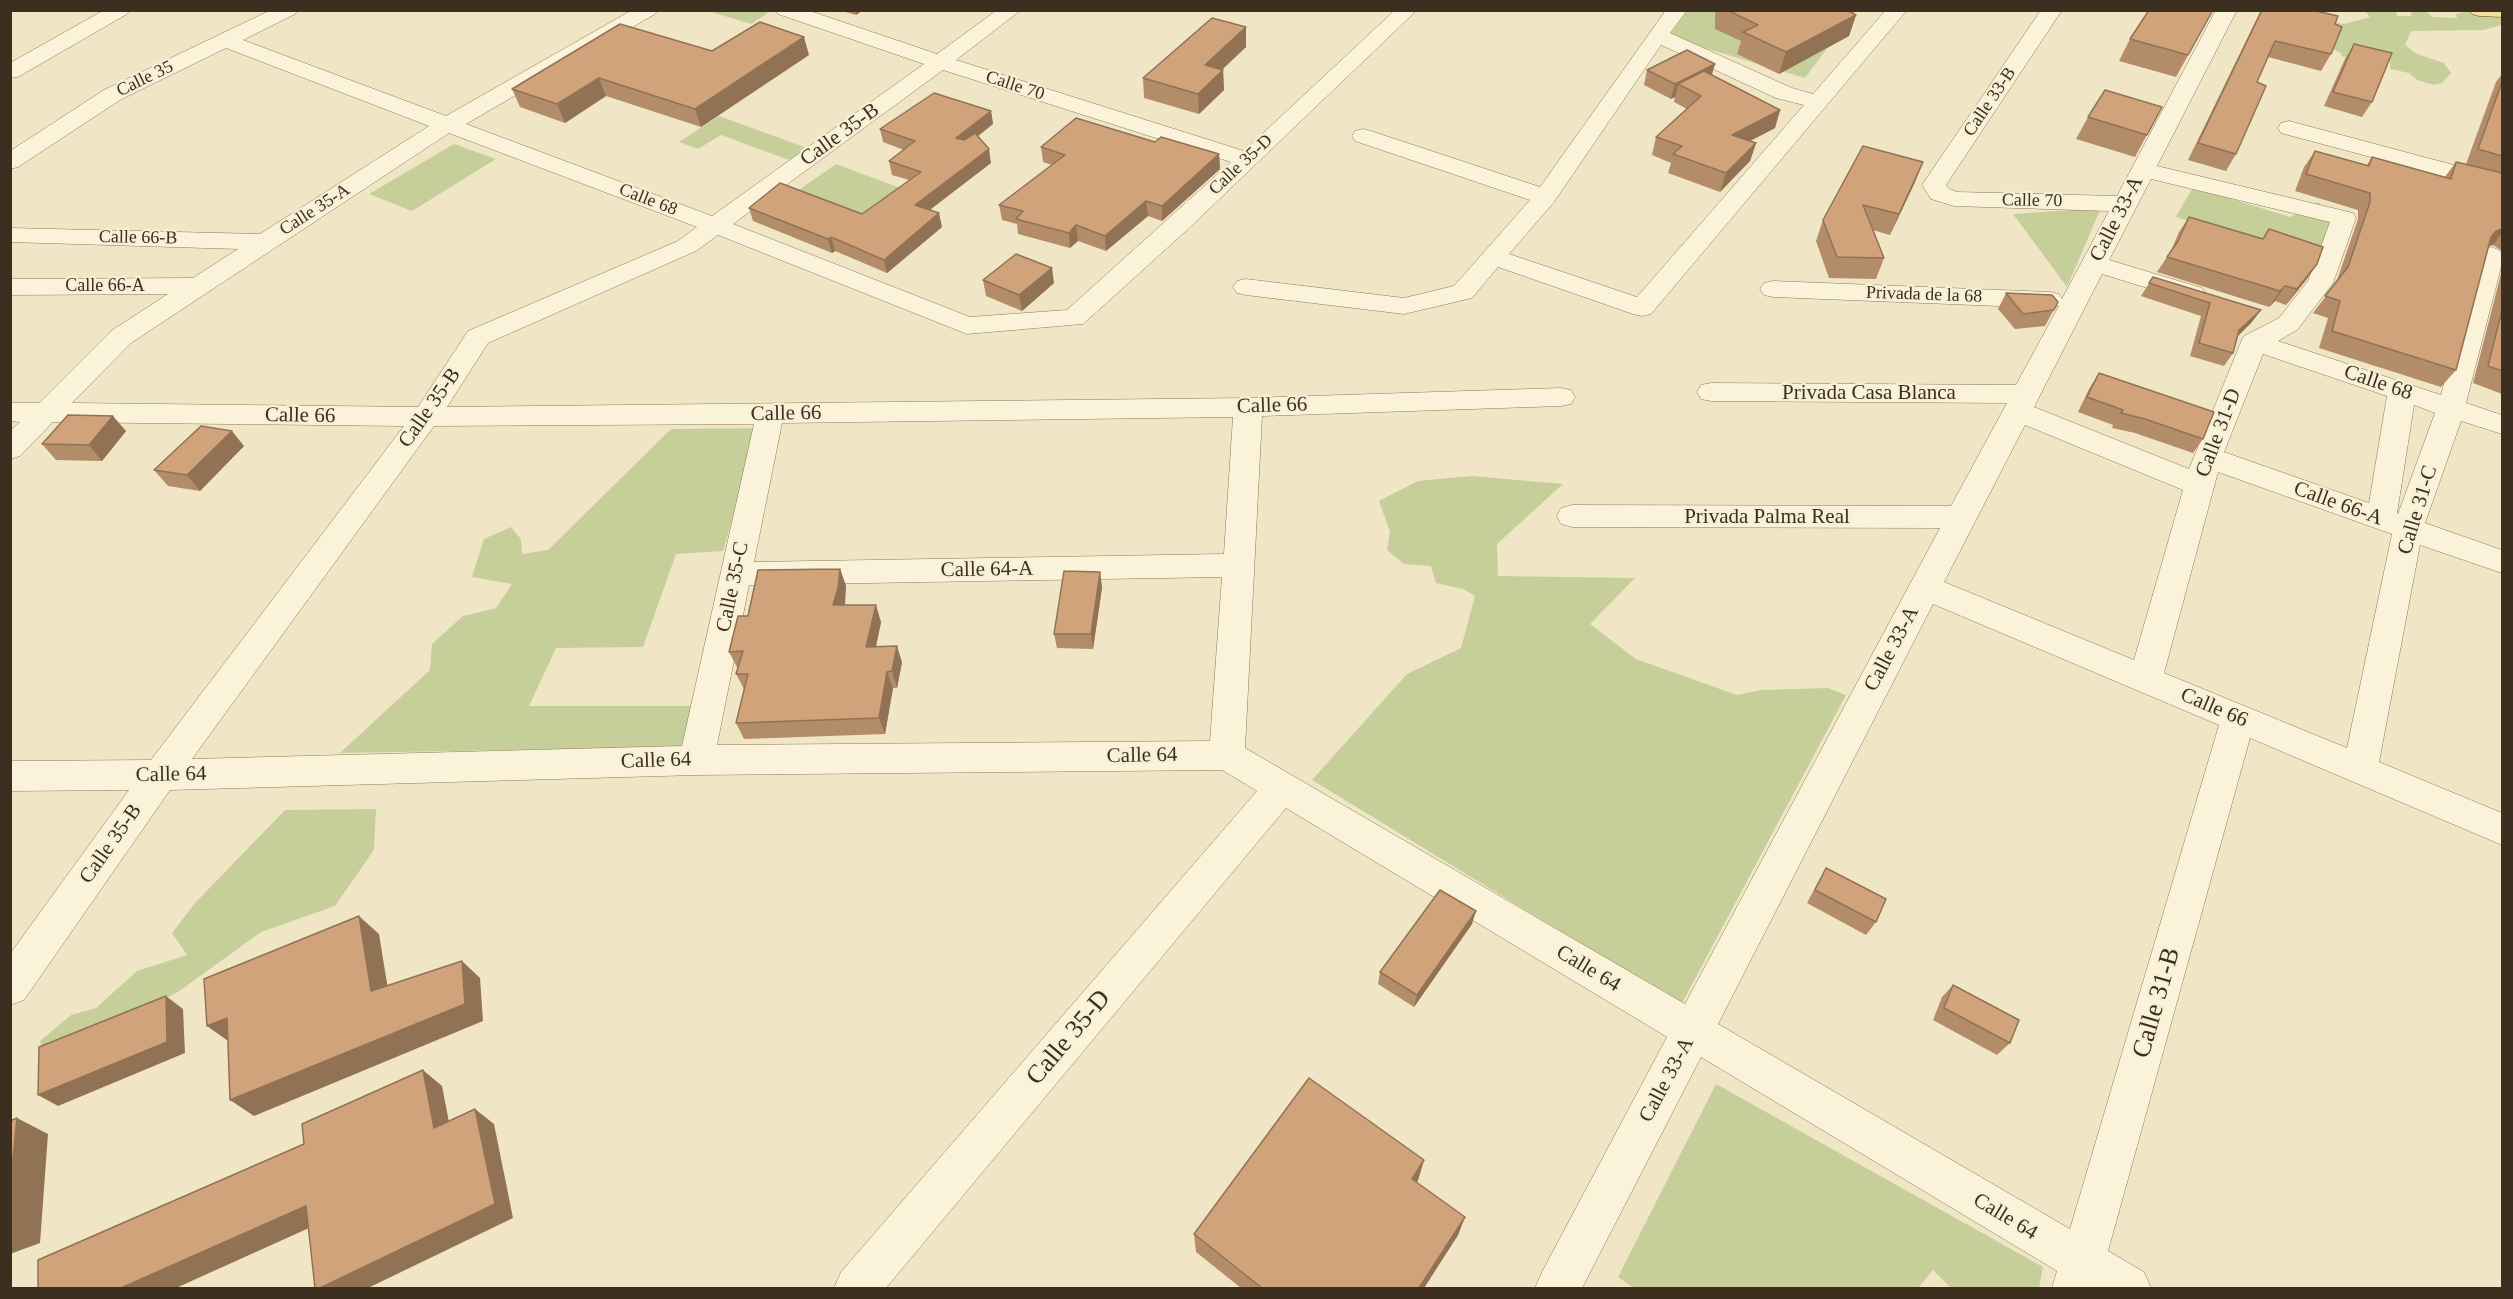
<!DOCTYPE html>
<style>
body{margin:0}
#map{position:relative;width:2513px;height:1299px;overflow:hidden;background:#f0e6c6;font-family:Georgia,serif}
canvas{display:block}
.frame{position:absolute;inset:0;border:12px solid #3c2f1f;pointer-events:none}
</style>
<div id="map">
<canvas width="2513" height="1299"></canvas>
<div class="frame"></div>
</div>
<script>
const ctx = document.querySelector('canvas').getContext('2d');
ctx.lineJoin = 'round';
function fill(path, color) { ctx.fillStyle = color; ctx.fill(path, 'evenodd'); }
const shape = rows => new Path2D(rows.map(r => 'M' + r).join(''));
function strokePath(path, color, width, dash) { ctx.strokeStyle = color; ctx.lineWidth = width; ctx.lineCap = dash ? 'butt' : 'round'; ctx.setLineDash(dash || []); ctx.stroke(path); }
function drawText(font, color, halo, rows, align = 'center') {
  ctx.font = font + ' Georgia,serif'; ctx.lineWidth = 4.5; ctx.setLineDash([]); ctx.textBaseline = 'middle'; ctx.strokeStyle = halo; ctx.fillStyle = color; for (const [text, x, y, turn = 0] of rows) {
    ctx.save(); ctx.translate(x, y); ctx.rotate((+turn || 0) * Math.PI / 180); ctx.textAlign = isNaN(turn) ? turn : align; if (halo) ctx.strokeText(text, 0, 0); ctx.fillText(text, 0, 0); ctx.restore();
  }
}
fill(shape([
 [759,10,768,13,751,24,708,11],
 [1687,11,1855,11,1805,78,1668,37],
 [2259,11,2308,11,2320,19,2344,24,2370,17,2365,11,2396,11,2397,16,2412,16,2410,11,2425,11,2433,17,2457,18,2456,14,2464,12,2502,14,2502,25,2483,30,2411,31,2405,45,2417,54,2444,63,2451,73,2442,83,2434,85,2417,80,2409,73,2390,69,2390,62,2375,64,2342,56,2341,53],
 [719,116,807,148,789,160,721,135,698,149,679,142],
 [454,144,496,159,412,211,369,194],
 [836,164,903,189,861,221,793,194],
 [2193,187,2290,217,2318,202,2337,222,2318,264,2176,217],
 [2101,208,2067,287,2013,214],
 [759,428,723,551,676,554,643,647,556,648,529,706,693,706,681,747,340,753,430,670,432,644,463,616,496,608,512,584,472,577,484,539,511,527,521,539,522,554,548,550,671,429],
 [1472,476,1563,484,1497,544,1498,576,1635,578,1590,624,1636,659,1737,695,1761,690,1828,688,1846,695,1681,1005,1312,780,1407,674,1461,648,1475,596,1463,589,1436,583,1431,566,1404,564,1387,550,1390,532,1379,501,1418,481],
 [376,809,374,850,335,906,261,932,178,992,46,1057,40,1041,71,1015,96,1008,137,971,187,955,172,933,195,903,285,810],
 [1716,1084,2043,1267,2039,1288,1951,1288,1933,1270,1918,1288,1634,1288,1618,1277]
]), '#c6cf99');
const minor = shape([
 [104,10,130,10,127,14,18,77,10,78,10,63,104,10],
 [271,10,298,10,295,14,243,40,446,116,632,10,658,10,655,14,466,124,712,216,924,64,778,14,775,10,807,10,937,54,997,10,1021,10,956,60,1244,151,1395,10,1417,10,1187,230,1083,324,967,334,718,235,696,251,488,343,447,407,1248,398,1561,388,1571,390,1575,397,1571,404,1561,406,1262,416,1245,748,1685,1004,1940,528,1572,527,1561,524,1557,516,1561,508,1572,505,1951,506,2007,403,1711,401,1701,399,1697,392,1701,385,1711,383,2016,385,2059,306,2050,308,1773,297,1764,295,1760,289,1764,283,1773,281,2050,292,2059,294,2062,299,2109,211,1954,206,1931,199,1922,185,2041,10,2062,10,1946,185,1949,189,1957,192,2117,196,2216,10,2237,10,2157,166,2353,213,2356,218,2333,283,2297,330,2278,341,2441,395,2479,255,2483,250,2492,247,2502,252,2502,263,2466,403,2502,415,2502,434,2461,421,2425,523,2502,550,2502,573,2420,545,2379,762,2502,813,2502,845,2250,738,2108,1251,2144,1272,2151,1288,2052,1288,2057,1271,1701,1057,1582,1288,1535,1288,1542,1272,1667,1037,1286,808,886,1288,834,1288,841,1272,1257,791,1222,770,696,775,170,790,24,1000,10,1005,10,954,129,790,10,791,10,761,151,760,404,426,53,422,20,456,10,459,10,431,20,422,10,421,10,403,39,403,111,331,168,294,10,295,10,279,193,278,238,249,10,242,10,228,260,234,429,126,226,48,120,100,18,167,10,169,10,151,104,90,271,10],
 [943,70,1231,162,1067,310,970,317,733,224,943,70],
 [449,133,697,227,678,241,468,331,418,407,72,403,131,343,449,133],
 [2151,179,2330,222,2308,281,2279,318,2244,336,2241,342,2189,469,2034,407,2102,274,2193,302,2202,300,2206,294,2202,288,2109,260,2151,179],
 [2263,354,2387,396,2369,503,2224,452,2263,354],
 [2414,405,2435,413,2398,514,2397,513,2414,405],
 [1233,417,1224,554,754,562,782,423,1233,417],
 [754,424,682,746,192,759,434,426,754,424],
 [2025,425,2183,490,2134,660,1944,582,2025,425],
 [2218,472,2392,534,2347,748,2164,673,2218,472],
 [1222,577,1210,741,717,745,749,585,1222,577],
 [1933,604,2219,725,2070,1229,1718,1024,1933,604],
 [1666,10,1687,10,1670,33,1792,88,1813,94,1886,10,1907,10,1651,314,1642,316,1633,314,1498,267,1472,298,1404,314,1246,295,1237,293,1233,287,1237,281,1246,279,1404,298,1454,286,1530,200,1355,141,1352,136,1355,131,1363,129,1371,131,1540,187,1666,10],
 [1661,45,1776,98,1804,105,1637,297,1509,254,1554,202,1661,45],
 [2289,121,2502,178,2502,192,2281,133,2278,128,2281,123,2289,121]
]);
const major = shape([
 [2469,10,2502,10,2502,17,2479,16,2472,14,2469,10]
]);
strokePath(minor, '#8c785a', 1);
strokePath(major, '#5a452f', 1);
fill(minor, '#faf2d9');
fill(major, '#f4de9d');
fill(shape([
 [839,10,863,10,856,15],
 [1716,10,1847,10,1856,15,1849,36,1779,74,1737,54,1741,41,1715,29,1715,15],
 [2213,10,2176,77,2119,61,2130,39],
 [2261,10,2312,10,2335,24,2331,54,2321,71,2268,57,2257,82,2236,154,2226,171,2188,160],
 [1246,27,1246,47,1222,70,1223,70,1224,90,1199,114,1144,98,1143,78],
 [2354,44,2372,102,2362,117,2324,106,2345,59],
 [712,51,809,55,701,127,606,96,565,123,520,107,512,89],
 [1647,70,1712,75,1780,110,1775,128,1750,141,1756,143,1750,161,1720,192,1668,173,1671,163,1652,155,1656,137,1687,109,1674,102,1675,97,1671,99,1644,85],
 [2502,74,2502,251,2493,245,2488,246,2456,370,2441,387,2319,348,2328,318,2313,313,2336,283,2358,219,2358,210,2295,191,2304,167,2315,151,2367,165,2372,157,2444,178,2456,162,2466,164,2496,82],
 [2162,107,2135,157,2076,139,2088,117],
 [991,111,993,124,978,136,991,163,929,210,942,227,887,273,835,251,832,253,753,221,749,208,862,214,909,180,892,175,889,161,904,150,883,142,880,129],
 [1155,142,1219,154,1220,169,1162,221,1148,216,1106,251,1078,241,1070,248,1018,234,1017,224,1002,220,999,205,1052,165,1043,162,1041,147],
 [1915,182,1890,235,1873,230,1884,258,1876,279,1829,278,1816,241,1823,220],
 [2189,217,2263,239,2269,229,2317,264,2306,280,2286,305,2275,301,2269,307,2157,272,2171,251,2179,232],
 [2502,270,2502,394,2473,383],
 [2153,277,2261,310,2251,323,2238,336,2233,353,2224,366,2190,356,2201,316,2141,296],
 [983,280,1054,283,1022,311,986,296],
 [2006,293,2058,302,2045,326,2015,329,1998,309],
 [2099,373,2203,439,2193,453,2135,433,2112,428,2113,425,2078,412,2090,387],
 [126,431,102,461,56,460,42,444],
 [244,446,200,491,168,486,154,470],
 [840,569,846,586,844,605,881,622,876,647,902,662,897,688,893,688,885,734,744,739,736,723,744,689,736,674,738,669,729,652],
 [1100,572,1102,588,1093,649,1057,648,1054,634],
 [1826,868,1876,922,1866,935,1807,903,1818,882],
 [1472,924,1414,1007,1378,984,1380,972],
 [1953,985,2010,1043,1997,1055,1933,1020,1942,997],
 [1424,1160,1418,1180,1417,1183,1465,1217,1458,1235,1424,1288,1241,1288,1196,1252,1194,1234]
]), '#b38c69');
fill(shape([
 [855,10,863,10,856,15],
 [1856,15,1849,36,1779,74,1786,52],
 [1246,27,1246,47,1205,85,1205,65],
 [804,37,809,55,701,127,695,109],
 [1715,64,1711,78,1678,84,1675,97,1671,99,1675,84],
 [1223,70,1224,90,1199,114,1198,94],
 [599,78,606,96,565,123,557,104],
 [1780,110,1775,128,1727,153,1732,135],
 [991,111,993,124,959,151,956,138],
 [1756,143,1750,161,1720,192,1726,173],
 [989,149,991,163,918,219,915,205],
 [1219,154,1220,169,1162,221,1162,206],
 [1923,162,1915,182,1890,235,1899,214],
 [1146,201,1148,216,1106,251,1105,236],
 [939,213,942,227,887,273,884,260],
 [1076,225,1078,241,1070,248,1069,233],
 [2502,229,2502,233,2493,245,2482,248,2496,231],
 [831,237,835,251,832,253,828,239],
 [2317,264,2306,280,2286,305,2297,289],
 [1052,268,1054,283,1022,311,1019,295],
 [2285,286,2275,301,2269,307,2280,291],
 [2261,310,2251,323,2230,343,2239,330],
 [113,416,126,431,102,461,89,445],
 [232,431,244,446,200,491,187,475],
 [840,569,846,586,845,605,839,622,833,605],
 [1100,572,1102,588,1093,649,1091,634],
 [876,605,881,622,872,664,866,647],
 [897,646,902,662,897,688,892,671],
 [887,672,893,688,885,734,879,718],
 [1476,911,1472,924,1414,1007,1417,995],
 [359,916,379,934,391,1008,371,991],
 [462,961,480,978,483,1021,254,1116,230,1100],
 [166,996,183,1009,185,1053,58,1106,38,1095],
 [227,1018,231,1043,207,1026],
 [423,1070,442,1086,453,1143,434,1128],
 [475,1109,494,1124,513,1218,368,1288,320,1288],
 [17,1118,48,1134,40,1243,10,1254,10,1188],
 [1424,1160,1418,1180,1406,1198,1412,1179],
 [306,1206,329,1219,176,1288,121,1288],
 [1465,1217,1458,1235,1424,1288,1419,1288]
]), '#927255');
const building = shape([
 [1727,10,1847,10,1856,15,1786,52,1743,32,1758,25,1727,10],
 [2149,10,2213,10,2188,55,2130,39,2149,10],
 [2262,10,2312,10,2338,16,2335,24,2342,27,2331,54,2275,41,2257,82,2266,86,2236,154,2198,143,2262,10],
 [1212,18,1246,27,1205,65,1223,70,1198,94,1143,78,1212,18],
 [760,22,804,37,695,109,599,78,557,104,512,89,620,24,712,51,760,22],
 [2354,44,2392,53,2372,102,2333,92,2354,44],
 [1687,50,1715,64,1675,84,1647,70,1687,50],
 [1704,71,1780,110,1732,135,1756,143,1726,173,1673,154,1682,146,1656,137,1701,96,1678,84,1704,71],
 [2502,82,2502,156,2478,149,2502,82],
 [2105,90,2162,107,2147,135,2088,117,2105,90],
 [934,93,991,111,956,138,964,140,975,133,989,149,915,205,939,213,884,260,831,237,828,239,749,208,780,183,862,214,921,172,889,161,915,141,880,129,934,93],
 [1076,118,1155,142,1161,137,1219,154,1162,206,1146,201,1105,236,1076,225,1069,233,1016,219,1023,211,999,205,1065,155,1041,147,1076,118],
 [1863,146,1923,162,1899,214,1863,205,1884,258,1837,257,1823,220,1863,146],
 [2315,151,2369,166,2372,157,2451,179,2456,162,2502,173,2502,229,2496,231,2491,237,2456,370,2332,331,2340,301,2325,296,2348,267,2370,202,2370,193,2306,174,2315,151],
 [2189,217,2263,239,2269,229,2323,247,2317,264,2297,289,2285,286,2280,291,2167,257,2178,241,2189,217],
 [1016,254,1052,268,1019,295,983,280,1016,254],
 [2153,277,2261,310,2239,330,2233,353,2199,343,2210,303,2149,283,2153,277],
 [2006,293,2052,295,2058,302,2054,310,2023,314,2006,293],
 [2502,310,2502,371,2488,366,2502,310],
 [2099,373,2214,412,2203,439,2145,419,2121,413,2123,410,2087,397,2099,373],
 [68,415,113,416,89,445,42,444,68,415],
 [201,426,232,431,187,475,154,470,201,426],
 [840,569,838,588,833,605,876,605,866,647,897,646,892,671,887,672,879,718,736,723,748,674,736,674,743,651,729,652,738,616,748,616,758,570,840,569],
 [1064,571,1100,572,1091,634,1054,634,1064,571],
 [1826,868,1886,899,1876,922,1815,890,1826,868],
 [1440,890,1476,911,1417,995,1380,972,1440,890],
 [359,916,371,991,462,961,465,1004,230,1100,227,1018,207,1026,204,979,359,916],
 [1953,985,2019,1020,2010,1043,1944,1008,1953,985],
 [166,996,167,1042,38,1095,39,1047,166,996],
 [423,1070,434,1128,475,1109,495,1204,320,1288,315,1288,306,1206,121,1288,38,1288,38,1260,304,1144,302,1124,423,1070],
 [1309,1078,1424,1160,1412,1179,1465,1217,1419,1288,1262,1288,1194,1234,1309,1078],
 [17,1118,10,1188,10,1121,17,1118]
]);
fill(building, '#d0a37a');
strokePath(building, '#927255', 1.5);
drawText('18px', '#3c2f1f', '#f7efd6', [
 ["Calle 35",145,79,-26],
 ["Calle 70",1015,86,18],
 ["Calle 33-B",1990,102,-56],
 ["Calle 35-D",1241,165,-43],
 ["Calle 68",648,200,21],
 ["Calle 70",2032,201,1],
 ["Calle 35-A",315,210,-33],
 ["Calle 66-B",138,238,1],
 ["Calle 66-A",105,286],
 ["Privada de la 68",1924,295,2]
]);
drawText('21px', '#3c2f1f', '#f7efd6', [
 ["Calle 35-B",840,135,-36],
 ["Calle 33-A",2117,219,-63],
 ["Calle 68",2378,383,19],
 ["Privada Casa Blanca",1869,393],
 ["Calle 66",1272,406,-2],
 ["Calle 35-B",430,408,-55],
 ["Calle 66",786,414,-1],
 ["Calle 66",300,416,1],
 ["Calle 31-D",2219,433,-69],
 ["Calle 66-A",2338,504,20],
 ["Calle 31-C",2418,510,-73],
 ["Privada Palma Real",1767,517],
 ["Calle 64-A",987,570,-1],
 ["Calle 35-C",733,587,-78],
 ["Calle 33-A",1892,649,-62],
 ["Calle 66",2214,708,23],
 ["Calle 64",1142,756,-1],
 ["Calle 64",656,761,-2],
 ["Calle 64",171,775,-1],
 ["Calle 35-B",111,844,-55],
 ["Calle 64",1588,969,31],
 ["Calle 33-A",1667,1080,-62],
 ["Calle 64",2005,1217,31]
]);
drawText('26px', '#3c2f1f', '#f7efd6', [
 ["Calle 31-B",2157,1003,-74],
 ["Calle 35-D",1069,1038,-50]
]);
</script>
